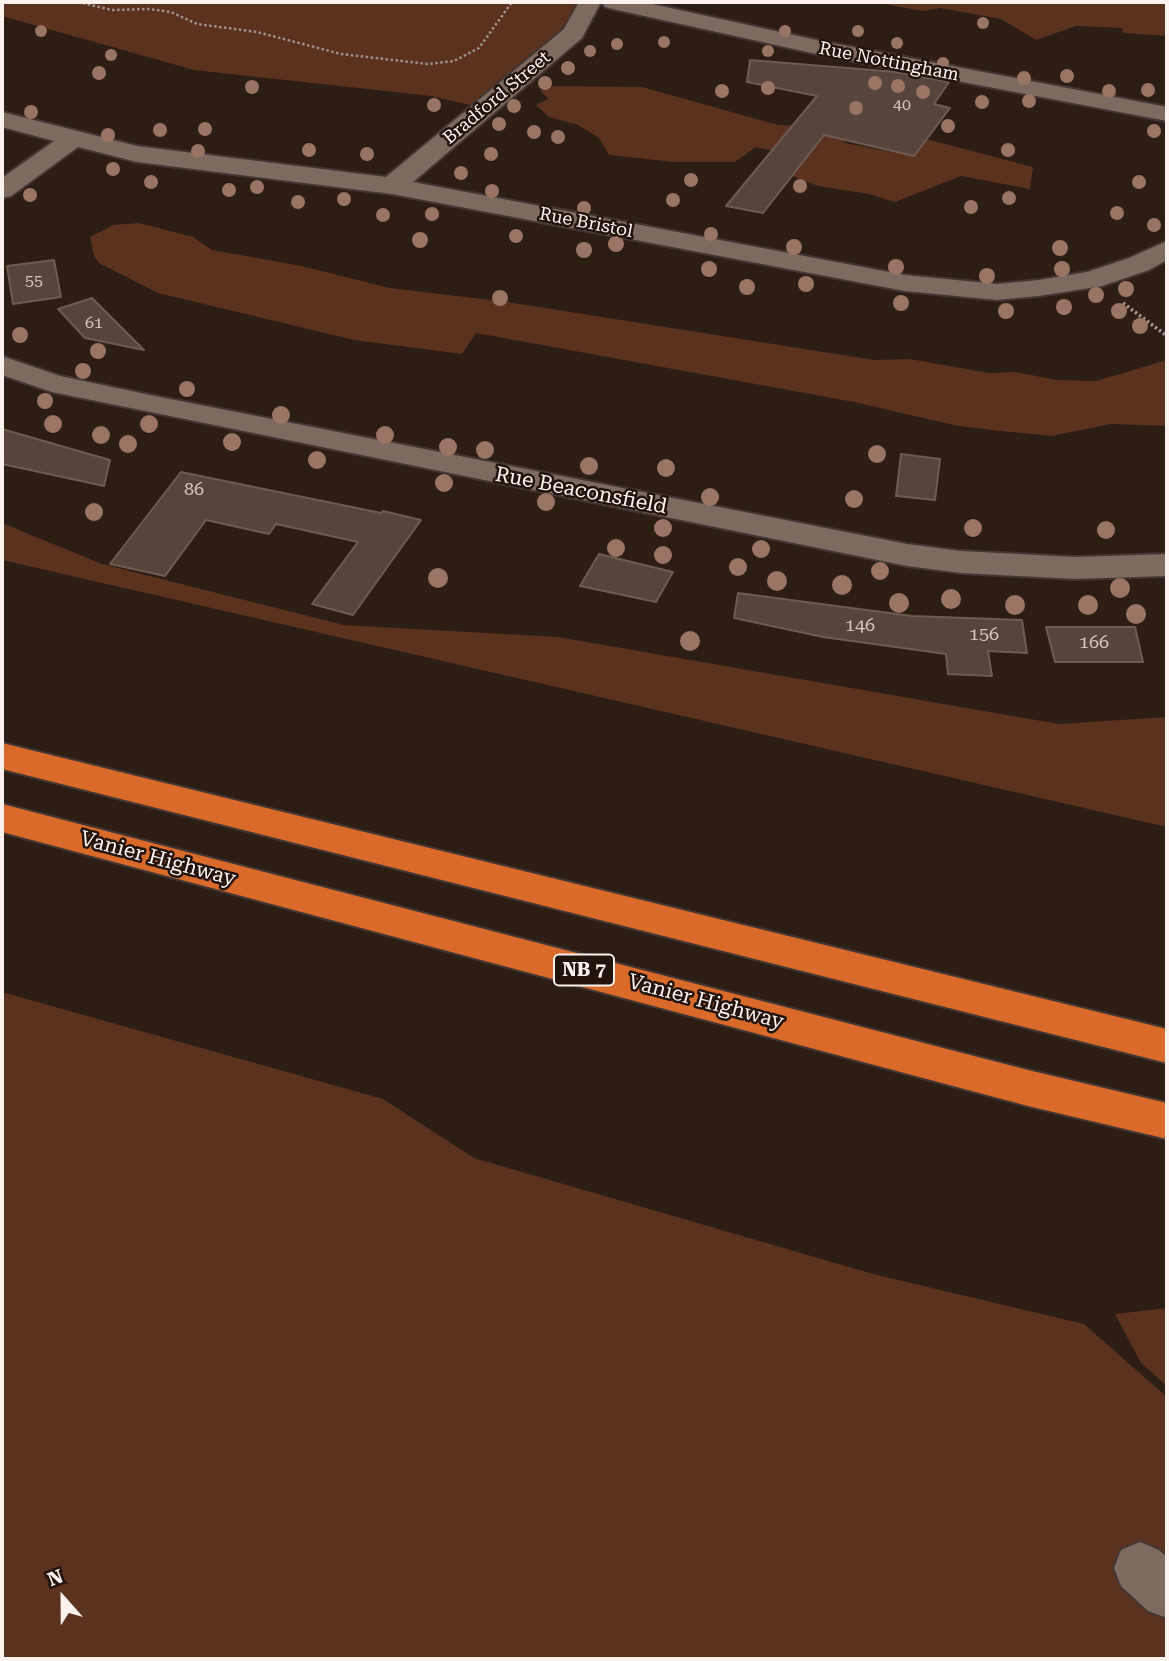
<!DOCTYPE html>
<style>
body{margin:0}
#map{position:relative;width:1169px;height:1661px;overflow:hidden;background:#2c1d15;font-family:"Roboto Serif",serif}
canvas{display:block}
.frame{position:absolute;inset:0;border:4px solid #fdf2ed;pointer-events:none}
.north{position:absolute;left:28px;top:1563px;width:70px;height:70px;-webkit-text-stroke:5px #22140c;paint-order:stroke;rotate:339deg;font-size:19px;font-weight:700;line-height:28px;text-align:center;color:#fdf2ed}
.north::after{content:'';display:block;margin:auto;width:24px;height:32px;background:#fdf2ed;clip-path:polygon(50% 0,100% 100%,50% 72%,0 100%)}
</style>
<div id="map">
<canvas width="1169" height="1661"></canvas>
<div class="frame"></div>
<div class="north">N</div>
</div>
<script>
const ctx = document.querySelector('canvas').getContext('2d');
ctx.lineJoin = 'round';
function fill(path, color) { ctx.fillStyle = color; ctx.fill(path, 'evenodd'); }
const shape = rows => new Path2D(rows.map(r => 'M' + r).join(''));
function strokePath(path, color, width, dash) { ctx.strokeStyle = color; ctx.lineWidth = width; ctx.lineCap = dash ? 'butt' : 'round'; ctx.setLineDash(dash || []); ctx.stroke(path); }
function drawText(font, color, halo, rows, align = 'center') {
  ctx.font = font + ' "Roboto Serif",serif'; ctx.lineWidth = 5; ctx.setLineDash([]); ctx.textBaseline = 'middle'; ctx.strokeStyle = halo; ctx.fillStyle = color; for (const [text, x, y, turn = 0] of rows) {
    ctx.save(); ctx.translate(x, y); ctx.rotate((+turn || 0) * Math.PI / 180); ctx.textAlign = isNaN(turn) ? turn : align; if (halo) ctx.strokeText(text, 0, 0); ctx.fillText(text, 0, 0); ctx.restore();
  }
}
fill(shape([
 [2,2,590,2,574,33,492,110,431,96,194,70,2,16],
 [881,2,1167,2,1167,36,1123,33,1122,28,1076,26,1036,40,1001,19,940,8,923,11,879,3],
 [554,86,642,87,778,125,835,127,845,143,913,156,926,139,1033,167,1030,189,961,176,895,202,869,194,818,186,792,176,805,158,756,147,735,162,674,162,609,155,599,138,578,125,549,117,536,105,549,99,540,91],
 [139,223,193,237,212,250,302,266,390,288,507,302,874,360,910,359,989,373,1016,372,1056,380,1096,381,1167,360,1167,426,1111,424,1052,436,1001,431,958,426,854,402,476,333,462,354,354,340,158,293,99,263,94,256,90,237,113,225],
 [2,523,102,564,344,625,558,637,1059,724,1167,717,1167,827,2,560],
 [2,992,383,1099,474,1158,873,1274,1084,1324,1167,1397,1167,1659,2,1659],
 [1167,1308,1167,1386,1141,1363,1115,1314]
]), '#5b321d');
const building = shape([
 [750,60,896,72,949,82,934,104,950,108,914,156,824,135,763,213,726,206,817,96,747,82,750,60],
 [54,260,61,297,13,304,7,266,54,260],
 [92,298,144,350,85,338,58,309,92,298],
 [2,429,110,460,104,486,2,464,2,429],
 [901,454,940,459,935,500,896,496,901,454],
 [181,472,381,513,383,511,421,520,353,615,312,604,358,542,276,524,269,534,206,520,165,576,110,564,181,472],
 [599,554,673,572,656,602,580,586,599,554],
 [738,593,912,616,1022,620,1027,653,988,651,992,676,948,674,946,654,823,637,734,618,738,593],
 [1046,627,1135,627,1143,662,1055,662,1046,627]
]);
fill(building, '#57453d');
strokePath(building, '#6e5b52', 2);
const minor = shape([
 [579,2,601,2,582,38,413,182,905,275,997,284,1039,280,1087,272,1129,258,1167,241,1167,260,1149,270,1102,286,1039,296,997,300,905,291,392,194,137,162,78,147,11,196,2,198,2,178,54,141,2,127,2,112,137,146,386,177,564,29,579,2],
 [602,2,643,2,821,41,1167,107,1167,121,821,55,613,9,605,7,602,2],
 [2,356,60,376,155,396,907,544,961,551,1075,557,1167,554,1167,576,1075,579,961,573,907,566,52,392,2,375,2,356],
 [1140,1542,1159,1550,1167,1557,1167,1618,1148,1611,1121,1586,1114,1568,1121,1550,1140,1542]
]);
const motorway = shape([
 [2,743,1167,1029,1167,1063,2,769,2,743],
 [2,804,1028,1070,1167,1103,1167,1139,1028,1106,2,832,2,804]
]);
strokePath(minor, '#433632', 4);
strokePath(motorway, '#433632', 4);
strokePath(shape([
 [78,2,112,10,149,9,171,12,197,24,257,32,341,54,428,64,454,61,479,48,512,2]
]), '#9f928b', 2.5, [2.5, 2.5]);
strokePath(shape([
 [1123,303,1167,336]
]), '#9f928b', 3.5, [2.5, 2.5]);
fill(minor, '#7d6a61');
fill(motorway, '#d96a2a');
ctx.fillStyle = '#9a7563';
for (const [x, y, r] of [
 [983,23,6],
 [41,31,6],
 [785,31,6],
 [858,31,6],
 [664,42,6],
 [897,43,6],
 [617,44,6],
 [590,51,6],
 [768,51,6],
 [111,55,6],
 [943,63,6],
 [568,68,7],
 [99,73,7],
 [1067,76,7],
 [1024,78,7],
 [545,83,7],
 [875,83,7],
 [898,86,7],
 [252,87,7],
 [768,88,7],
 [1148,90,7],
 [722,91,7],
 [1109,91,7],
 [923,92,7],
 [1029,101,7],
 [982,102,7],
 [434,105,7],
 [514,106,7],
 [856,108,7],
 [31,112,7],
 [499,124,7],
 [948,126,7],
 [205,129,7],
 [160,130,7],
 [1154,131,7],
 [534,132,7],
 [108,135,7],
 [558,137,7],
 [309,150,7],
 [1008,150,7],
 [198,151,7],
 [367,154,7],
 [491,154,7],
 [113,169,7],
 [461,173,7],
 [691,180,7],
 [151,182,7],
 [1139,182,7],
 [800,186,7],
 [257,187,7],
 [229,190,7],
 [492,191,7],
 [30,195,7],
 [1009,198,7],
 [344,199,7],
 [673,200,7],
 [298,202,7],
 [971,207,7],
 [584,208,7],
 [1117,213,7],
 [432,214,7],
 [383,215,7],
 [1154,225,7],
 [711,234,7],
 [516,236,7],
 [420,240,8],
 [616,244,8],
 [794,247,8],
 [1060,248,8],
 [584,250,8],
 [896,267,8],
 [709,269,8],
 [1062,269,8],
 [987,276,8],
 [806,284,8],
 [747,287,8],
 [1126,289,8],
 [1096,295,8],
 [500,298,8],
 [901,303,8],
 [1064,307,8],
 [1006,311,8],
 [1119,311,8],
 [1140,326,8],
 [20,335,8],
 [98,351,8],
 [83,371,8],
 [187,389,8],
 [45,401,8],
 [281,415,9],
 [53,424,9],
 [149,424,9],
 [101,435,9],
 [385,435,9],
 [232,442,9],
 [128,444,9],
 [448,447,9],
 [485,450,9],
 [877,454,9],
 [317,460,9],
 [589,466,9],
 [666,468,9],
 [444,483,9],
 [710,497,9],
 [854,499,9],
 [546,502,9],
 [94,512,9],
 [663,528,9],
 [973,528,9],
 [1106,530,9],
 [616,548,9],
 [761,549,9],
 [663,555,9],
 [738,567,9],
 [880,571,9],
 [438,578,10],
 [777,581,10],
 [842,585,10],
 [1120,588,10],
 [951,599,10],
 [899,603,10],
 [1015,605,10],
 [1088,605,10],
 [1136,614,10],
 [690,641,10]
]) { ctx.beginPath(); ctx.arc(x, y, r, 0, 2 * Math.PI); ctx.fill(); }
drawText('16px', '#d4c7c1', null, [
 ["40",902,105],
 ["55",34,281],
 ["61",94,323]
]);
drawText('18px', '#fdf2ed', '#22140c', [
 ["Rue Nottingham",889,62,11],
 ["Bradford Street",497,98,-40],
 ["Rue Bristol",586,223,11]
]);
drawText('18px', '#d4c7c1', null, [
 ["86",194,490],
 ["146",860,626],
 ["156",984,635],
 ["166",1094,643]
]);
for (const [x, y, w] of [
 [584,970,60]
]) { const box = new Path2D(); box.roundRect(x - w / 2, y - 15.5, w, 31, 5); ctx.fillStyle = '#22140c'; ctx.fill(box); strokePath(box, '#fdf2ed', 2); }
drawText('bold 19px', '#fdf2ed', null, [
 ["NB 7",584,970]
]);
drawText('21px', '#fdf2ed', '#22140c', [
 ["Rue Beaconsfield",581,491,11],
 ["Vanier Highway",158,859,15],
 ["Vanier Highway",706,1002,15]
]);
</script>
